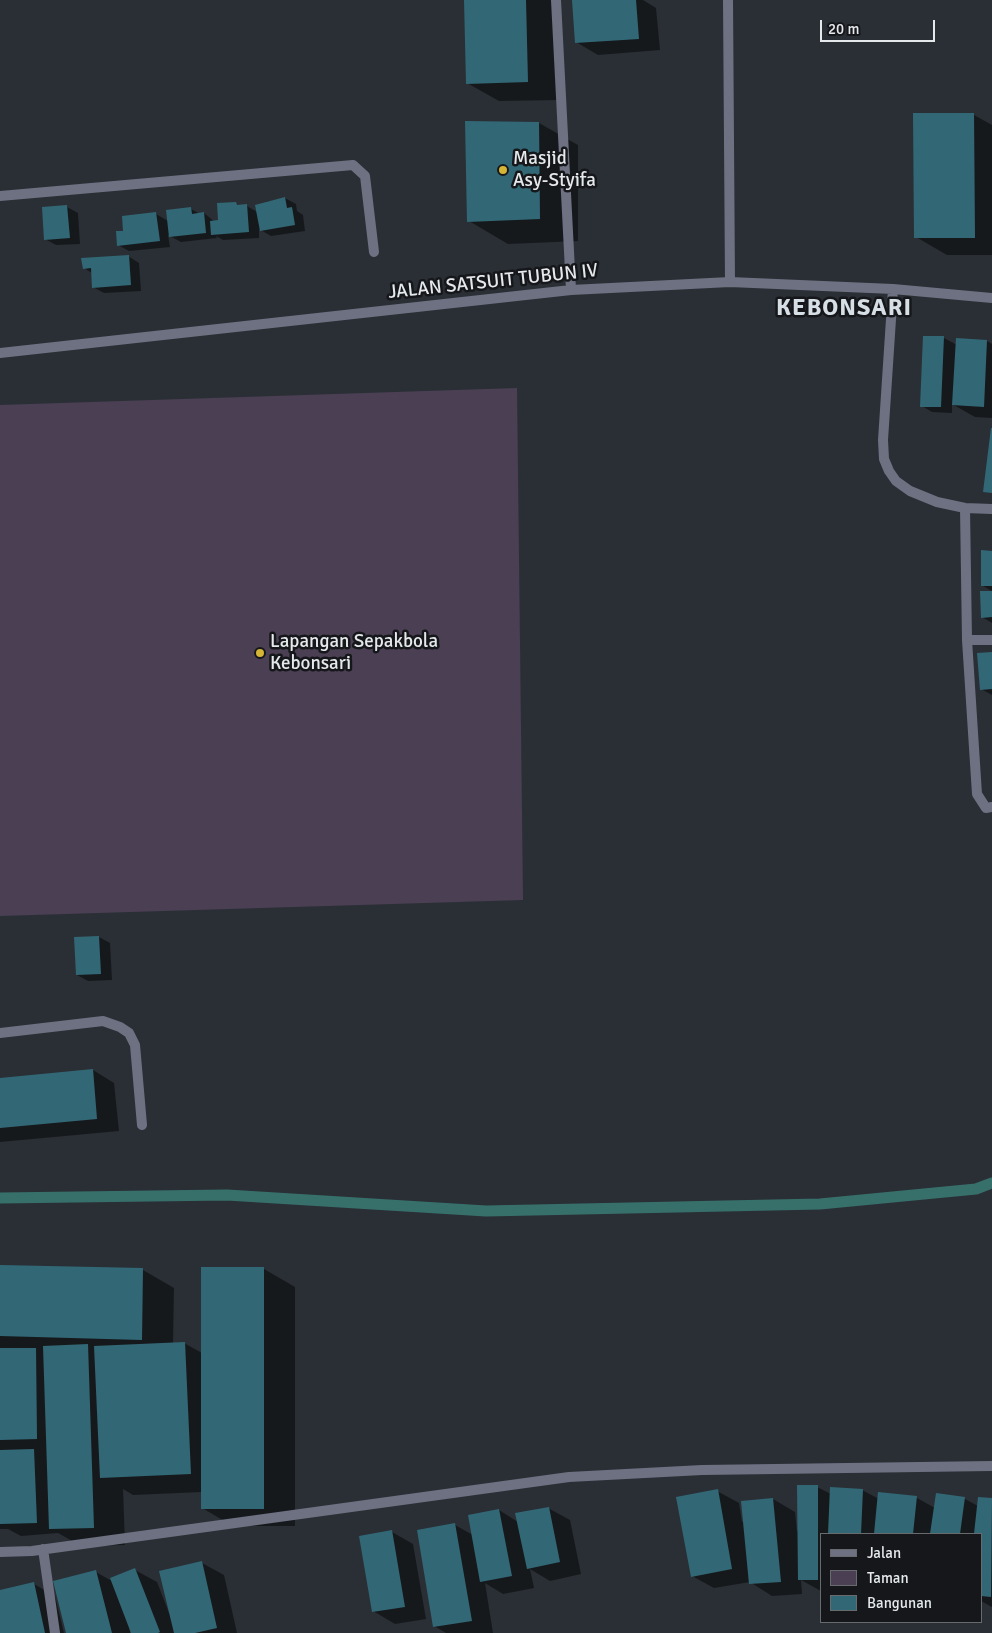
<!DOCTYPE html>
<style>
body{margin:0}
#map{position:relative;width:992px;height:1633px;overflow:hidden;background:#2a2f35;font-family:Signika,sans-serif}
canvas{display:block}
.legend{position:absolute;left:820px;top:1533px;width:162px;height:90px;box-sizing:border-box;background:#15171a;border:1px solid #686b6e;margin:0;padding:6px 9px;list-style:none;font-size:15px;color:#e5e9ec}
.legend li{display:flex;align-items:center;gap:10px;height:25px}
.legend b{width:25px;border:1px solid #686b6e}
.scale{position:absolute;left:820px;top:20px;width:115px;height:22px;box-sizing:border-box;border:2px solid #e5e9ec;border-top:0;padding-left:6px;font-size:15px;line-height:18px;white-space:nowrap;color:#e5e9ec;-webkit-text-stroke:4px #15171a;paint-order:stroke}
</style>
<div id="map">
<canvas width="992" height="1633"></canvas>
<ul class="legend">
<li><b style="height:6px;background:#6e7182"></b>Jalan</li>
<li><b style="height:14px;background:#4b3f54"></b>Taman</li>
<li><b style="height:14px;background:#326876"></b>Bangunan</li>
</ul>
<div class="scale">20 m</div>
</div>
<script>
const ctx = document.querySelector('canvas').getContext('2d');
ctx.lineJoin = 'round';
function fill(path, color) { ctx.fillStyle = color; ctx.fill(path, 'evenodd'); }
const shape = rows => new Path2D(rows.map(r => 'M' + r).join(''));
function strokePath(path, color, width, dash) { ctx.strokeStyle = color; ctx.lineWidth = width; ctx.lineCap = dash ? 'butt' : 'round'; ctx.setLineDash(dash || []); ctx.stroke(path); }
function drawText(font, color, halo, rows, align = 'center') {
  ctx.font = font + ' Signika,sans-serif'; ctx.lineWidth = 5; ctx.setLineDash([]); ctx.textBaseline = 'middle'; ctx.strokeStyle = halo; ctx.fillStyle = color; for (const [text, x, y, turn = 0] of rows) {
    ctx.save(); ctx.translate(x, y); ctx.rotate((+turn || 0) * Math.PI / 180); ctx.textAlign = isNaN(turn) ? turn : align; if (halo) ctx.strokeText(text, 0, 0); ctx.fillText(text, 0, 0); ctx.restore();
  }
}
fill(shape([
 [517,388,523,900,0,916,0,405]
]), '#4b3f54');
fill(shape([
 [465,0,556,0,559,100,499,101,467,83],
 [573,0,643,0,656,8,660,50,598,55,576,42],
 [974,115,992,125,992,255,947,255,916,237],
 [539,123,578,145,578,241,508,244,469,221],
 [285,198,296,204,297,211,303,215,305,231,271,236,259,229,259,238,223,240,216,236,217,238,181,242,168,235,170,247,129,251,118,245,125,232,156,214,168,221,191,209,200,214,204,213,215,222,247,206,257,212,267,204,266,202],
 [67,207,78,213,80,244,56,245,45,239,43,208],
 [128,256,139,263,141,291,104,293,93,287,92,273,84,268],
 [925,337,944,338,957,345,957,339,987,341,992,344,992,418,975,417,952,404,952,413,932,412,922,406],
 [992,552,992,591,983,586],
 [992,592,992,623,982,617],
 [992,654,992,695,981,689],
 [99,937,110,943,112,980,88,981,77,975,76,938],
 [93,1070,114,1083,119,1131,0,1142,0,1079],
 [0,1266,143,1270,174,1288,173,1344,184,1343,202,1353,264,1269,295,1287,295,1526,233,1526,202,1508,202,1492,133,1495,123,1489,125,1545,81,1546,58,1533,21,1536,8,1529,0,1529],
 [817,1487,831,1494,862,1490,879,1499,917,1498,935,1508,937,1495,965,1499,978,1506,979,1498,992,1499,992,1607,981,1601,981,1534,821,1534,821,1591,801,1580,802,1594,772,1596,750,1582,714,1588,692,1576,717,1491,739,1503,742,1522,773,1499,795,1512,797,1532],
 [548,1508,570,1520,581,1574,550,1581,530,1569,534,1588,503,1594,485,1583,493,1633,446,1633,434,1626,455,1525,473,1535,499,1510,518,1522],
 [392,1532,413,1544,426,1619,395,1624,373,1611],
 [202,1563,224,1575,237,1633,133,1633,129,1625,130,1633,67,1633,96,1572,110,1580,135,1570,157,1582,169,1613],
 [34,1584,55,1596,64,1633,0,1633,0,1591]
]), '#0007');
strokePath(shape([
 [0,1198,227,1195,486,1211,820,1204,976,1189,992,1183]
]), '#37706b', 11);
fill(shape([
 [464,0,526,0,528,82,466,84],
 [572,0,636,0,639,39,575,43],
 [913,113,974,113,975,238,914,238],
 [465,121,539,122,540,219,467,222],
 [285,197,287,208,292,207,295,225,260,231,255,205],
 [236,202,237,205,247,204,249,232,211,235,210,221,218,220,217,203],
 [67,205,70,238,44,240,42,207],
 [191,207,192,214,204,212,206,233,169,237,166,210],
 [156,212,160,241,117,246,116,231,123,231,122,216],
 [129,255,131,285,92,288,91,268,83,269,81,258],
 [923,336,944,336,941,407,920,407],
 [956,338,987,340,984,407,952,405],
 [991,428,992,428,992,493,983,492],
 [981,550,992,551,992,586,981,586],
 [980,591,992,591,992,617,981,618],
 [992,652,992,689,980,690,977,653],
 [99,936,101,974,76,975,74,937],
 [93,1069,97,1119,0,1128,0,1078],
 [0,1265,143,1268,142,1340,0,1336],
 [201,1267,264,1267,264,1509,201,1509],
 [185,1342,191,1474,100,1478,94,1346],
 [88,1344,94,1528,49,1529,43,1346],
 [0,1348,36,1348,37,1439,0,1440],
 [34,1449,37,1523,0,1524,0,1450],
 [797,1485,818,1485,818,1580,798,1580],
 [830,1487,863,1489,861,1534,828,1534],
 [718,1489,732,1569,691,1577,676,1497],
 [878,1492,917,1496,913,1534,874,1534],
 [936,1493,965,1497,960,1534,930,1534],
 [978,1497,992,1498,991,1597,981,1596,981,1534,974,1534],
 [773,1498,781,1582,749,1584,741,1501],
 [549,1507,560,1562,527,1569,515,1513],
 [499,1509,512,1576,480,1582,468,1515],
 [455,1523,472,1621,433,1627,417,1530],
 [392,1530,405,1607,372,1612,359,1536],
 [202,1561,217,1628,195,1633,174,1633,159,1571],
 [135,1568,160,1632,158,1633,131,1633,110,1578],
 [96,1570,112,1633,66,1633,53,1581],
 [34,1582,45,1633,0,1633,0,1590]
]), '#326876');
strokePath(shape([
 [0,196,353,165,365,176,374,252]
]), '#6e7182', 10);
strokePath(shape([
 [556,0,571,290],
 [728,0,730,282],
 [893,289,883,440,884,459,889,471,896,481,910,491,937,502,965,508,992,509],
 [0,353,571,290,730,282,893,289,992,298],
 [965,508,967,640,977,794,986,808,992,807],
 [967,640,992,640],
 [0,1033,103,1021,120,1027,129,1033,135,1045,142,1125],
 [43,1549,55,1633],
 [0,1552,32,1551,569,1477,702,1470,992,1466]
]), '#6e7182', 10);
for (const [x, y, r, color] of [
 [503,170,5,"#d5b535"],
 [260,653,5,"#d5b535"]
]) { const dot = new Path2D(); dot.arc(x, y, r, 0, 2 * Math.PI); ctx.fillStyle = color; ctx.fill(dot); strokePath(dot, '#15171a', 2); }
drawText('19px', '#e5e9ec', '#15171a', [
 ["Masjid",513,159],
 ["Asy-Styifa",513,181],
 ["Lapangan Sepakbola",270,642],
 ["Kebonsari",270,664]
], 'left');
drawText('19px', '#e5e9ec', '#15171a', [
 ["JALAN SATSUIT TUBUN IV",493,282,-6]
]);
ctx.letterSpacing = '1px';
drawText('bold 24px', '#d7dfe6', '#15171a', [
 ["KEBONSARI",844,309]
]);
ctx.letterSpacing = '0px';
</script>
